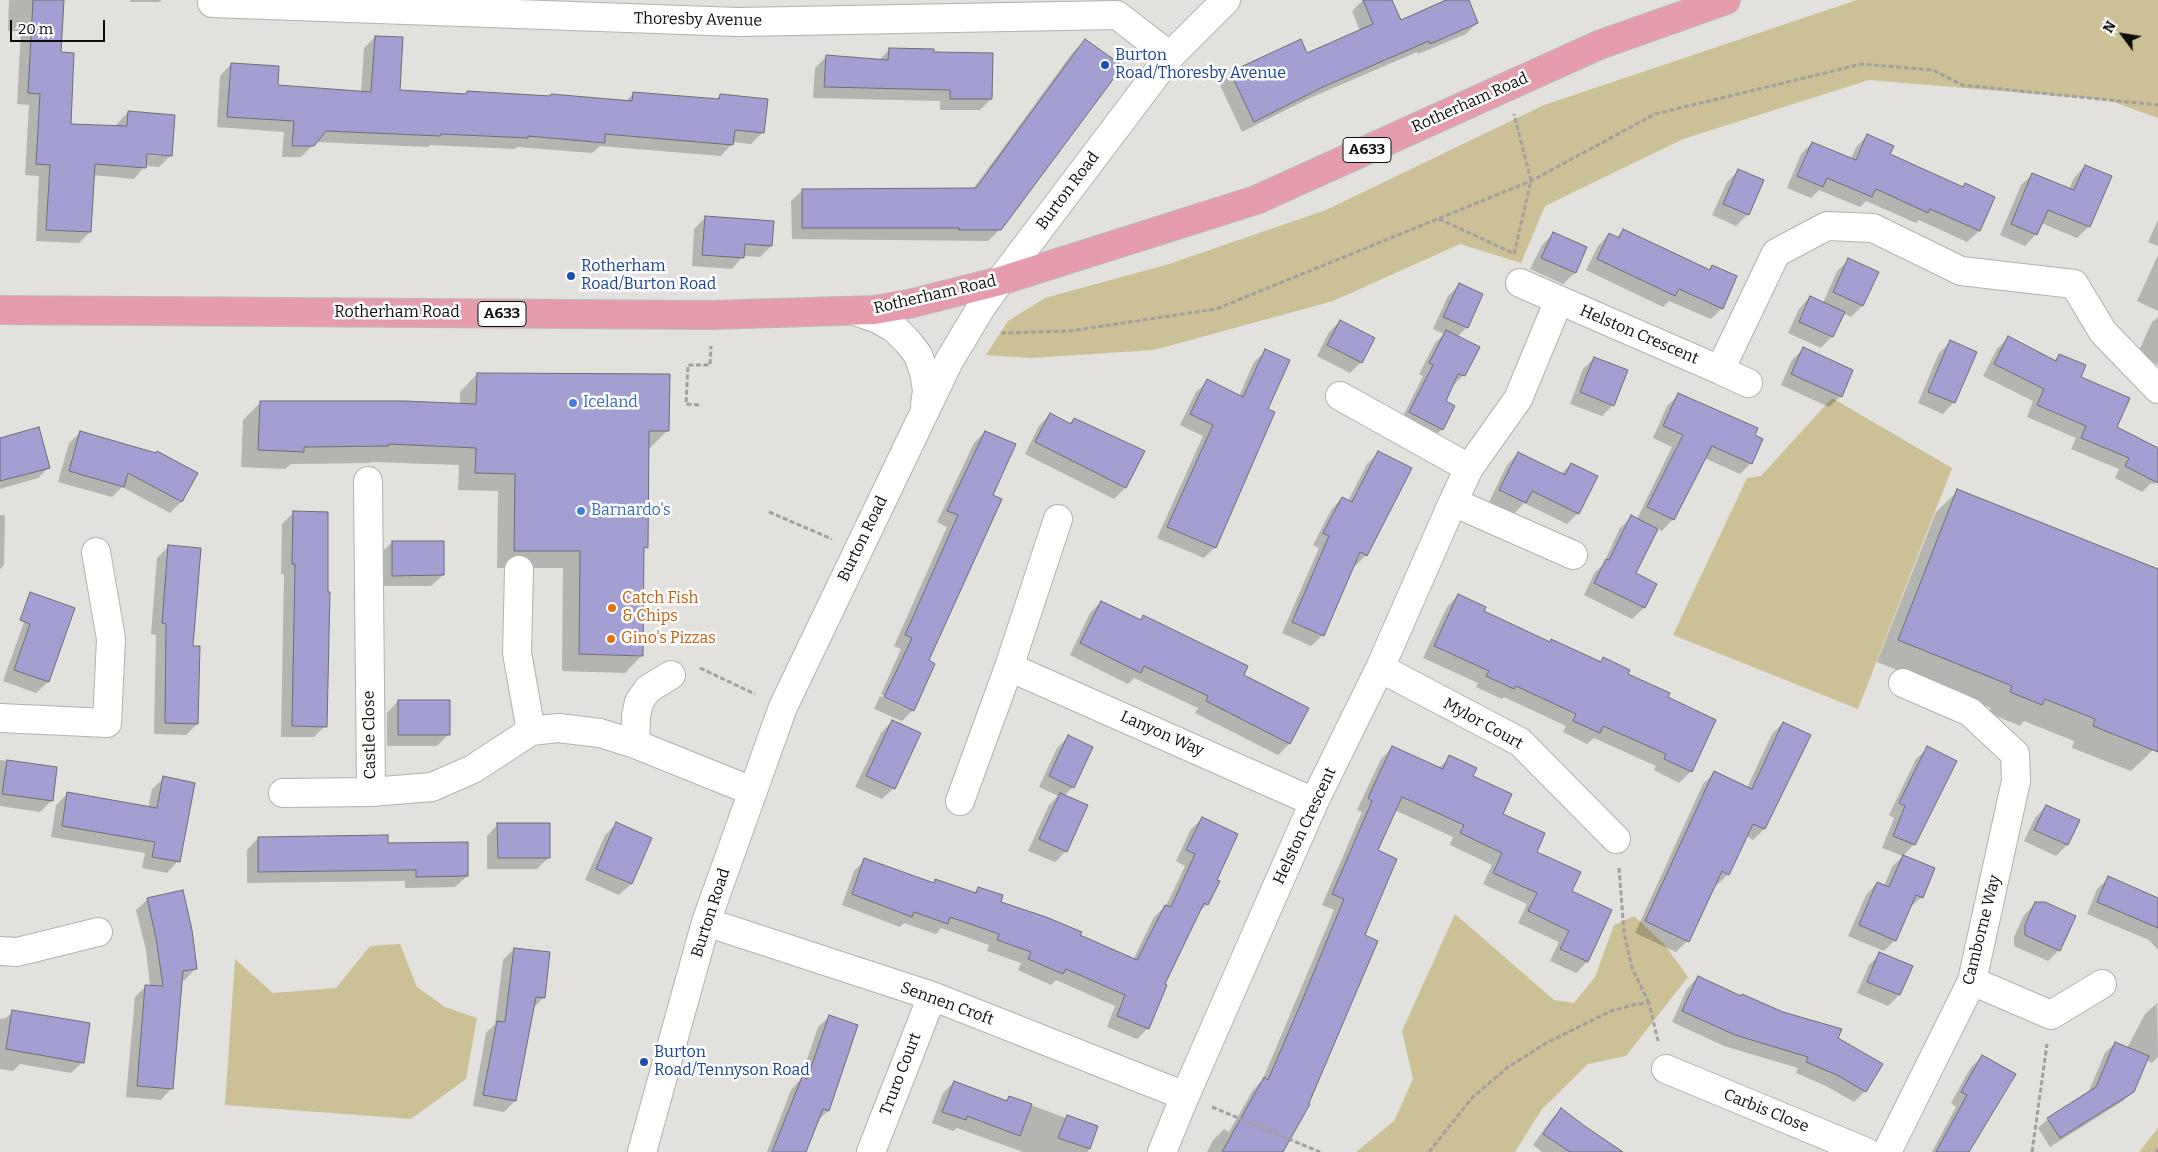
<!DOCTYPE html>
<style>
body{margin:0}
#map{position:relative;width:2158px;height:1152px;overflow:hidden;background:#e2e1de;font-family:Bitter,serif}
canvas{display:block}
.north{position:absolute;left:2098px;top:10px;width:50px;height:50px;-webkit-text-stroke:4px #fff;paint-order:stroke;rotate:301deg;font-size:14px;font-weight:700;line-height:20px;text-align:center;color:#0d0d0c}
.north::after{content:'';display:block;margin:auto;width:18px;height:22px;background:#0d0d0c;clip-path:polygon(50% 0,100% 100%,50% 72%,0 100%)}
.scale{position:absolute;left:10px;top:20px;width:95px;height:22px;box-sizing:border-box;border:2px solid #0d0d0c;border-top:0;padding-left:6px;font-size:15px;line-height:18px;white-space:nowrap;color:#0d0d0c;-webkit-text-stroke:4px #fff;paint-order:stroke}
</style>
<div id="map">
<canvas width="2158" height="1152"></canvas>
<div class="north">N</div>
<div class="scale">20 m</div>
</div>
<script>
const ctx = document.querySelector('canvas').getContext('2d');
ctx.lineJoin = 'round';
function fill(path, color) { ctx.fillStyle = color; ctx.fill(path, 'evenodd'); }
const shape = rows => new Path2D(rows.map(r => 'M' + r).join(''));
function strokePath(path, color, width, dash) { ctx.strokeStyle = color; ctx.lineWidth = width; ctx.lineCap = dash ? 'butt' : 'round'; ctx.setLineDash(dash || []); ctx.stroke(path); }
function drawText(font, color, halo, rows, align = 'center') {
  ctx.font = font + ' Bitter,serif'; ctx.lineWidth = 5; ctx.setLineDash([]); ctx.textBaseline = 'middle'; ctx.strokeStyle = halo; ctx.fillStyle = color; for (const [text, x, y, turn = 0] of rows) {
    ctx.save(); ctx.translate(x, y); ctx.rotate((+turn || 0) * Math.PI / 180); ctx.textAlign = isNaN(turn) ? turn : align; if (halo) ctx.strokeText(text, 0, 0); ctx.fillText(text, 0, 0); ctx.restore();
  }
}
fill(shape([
 [1857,0,2158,0,2158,118,2108,100,1869,80,1683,139,1545,206,1521,263,1460,244,1333,301,1154,350,1031,358,986,355,1008,321,1045,298,1169,264,1326,210,1544,105],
 [1832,398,1952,468,1858,709,1673,635,1747,478,1761,476],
 [1455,914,1554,1000,1574,1003,1595,977,1614,925,1634,916,1665,945,1688,977,1626,1056,1588,1064,1542,1109,1515,1152,1356,1152,1394,1121,1413,1079,1402,1031],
 [400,944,417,987,445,1007,477,1018,466,1079,411,1119,225,1105,235,959,273,993,336,988,370,946],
 [2158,1128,2158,1152,2139,1152]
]), '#ccc196');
fill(shape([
 [9,0,63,0,60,54,69,125,117,127,117,124,128,112,171,155,159,167,145,166,134,179,93,175,90,232,79,243,36,241,39,176,25,175,29,105,17,104,21,31,8,31],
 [141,152,162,154,162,156,141,155],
 [130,0,162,0,159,2,130,2],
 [1363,0,1391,0,1400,21,1449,0,1467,0,1477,23,1466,34,1418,54,1417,52,1310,98,1242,132,1220,85,1231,74,1306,55,1360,31,1352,11],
 [375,37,399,91,464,95,467,92,625,102,633,94,715,100,720,96,763,132,751,144,732,142,732,144,721,156,600,146,592,153,517,147,515,149,430,145,428,147,316,142,301,157,282,157,284,132,217,127,220,76,231,64,276,87,361,93,364,48],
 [1085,41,1000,229,988,241,792,239,791,201,803,190,973,189,1073,52],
 [889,50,932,54,991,99,980,110,940,110,940,101,813,98,815,68,826,57,879,60],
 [1867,136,1889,155,1961,188,1965,185,1994,198,1979,231,1967,242,1919,220,1916,223,1866,201,1860,207,1819,190,1811,198,1787,188,1801,154,1812,143,1851,159,1856,147],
 [2085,166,2110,177,2088,227,2077,238,2041,223,2036,234,2025,246,2000,235,2021,185,2033,174,2069,189,2074,178],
 [1738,171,1762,181,1748,214,1736,226,1712,215,1727,182],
 [706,217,771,246,760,257,743,256,732,269,692,266,694,229],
 [2158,220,2158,246,2148,242],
 [1623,230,1708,271,1712,266,1722,308,1711,319,1669,301,1663,307,1586,270,1598,246,1609,234,1616,238],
 [1553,234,1585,248,1575,273,1563,284,1530,269,1542,245],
 [2158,255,2158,311,2137,301],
 [1849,260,1862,306,1851,317,1843,313,1832,336,1821,348,1788,333,1799,309,1810,297,1823,303,1837,271],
 [1459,285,1467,327,1457,337,1464,375,1452,386,1445,402,1442,429,1431,440,1399,424,1423,376,1419,374,1435,343,1444,334,1433,329,1448,296],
 [2158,317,2158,365,2137,355,2152,322],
 [1340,321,1361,362,1350,373,1317,356,1329,332],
 [2008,338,2054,361,2059,356,2079,378,2116,427,2158,449,2158,480,2154,484,2151,483,2142,492,2115,478,2119,469,2071,449,2076,438,2027,417,2033,401,1983,376,1997,349],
 [1950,342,1954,402,1943,414,1918,403,1939,353],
 [1803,349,1841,396,1829,407,1781,385,1792,360],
 [1266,351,1266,409,1215,547,1204,558,1157,538,1203,436,1180,425,1196,392,1208,381,1239,396,1254,362],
 [1594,358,1613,405,1602,416,1570,404,1583,369],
 [477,374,668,430,650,448,648,448,646,547,643,551,642,655,625,673,562,671,563,568,497,568,498,491,458,490,459,465,372,462,370,463,291,464,285,469,241,467,243,420,260,403,460,404,460,392],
 [1679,395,1753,436,1751,463,1740,474,1704,458,1673,519,1662,531,1657,528,1634,574,1655,584,1644,608,1632,619,1584,595,1595,572,1603,565,1620,528,1632,517,1637,519,1672,447,1653,438,1667,406],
 [1050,414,1069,424,1074,419,1143,452,1125,488,1114,499,1025,454,1039,426],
 [81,432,196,473,181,502,170,513,122,487,112,497,58,482,69,443],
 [985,432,991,496,927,661,913,710,902,721,874,709,880,696,910,710,910,707,881,694,901,649,894,646,947,527,937,522,974,443],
 [0,439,49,467,38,478,0,489],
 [1378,453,1366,555,1355,566,1353,565,1323,635,1311,646,1282,633,1319,548,1313,545,1331,510,1342,498,1348,501,1367,464],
 [1518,453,1561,474,1571,464,1578,513,1567,524,1524,503,1514,514,1489,502,1507,465],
 [1958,491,2158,570,2158,736,2153,750,2131,771,2072,748,2074,741,2024,721,2020,726,1989,713,1991,708,1877,662,1936,512],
 [293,513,325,726,314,737,281,737,284,574,281,574,282,524],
 [0,515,5,515,4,565,0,569],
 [392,542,443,575,431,586,381,586,381,553],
 [168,547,192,647,197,724,186,735,154,734,156,635,151,634,157,558],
 [1458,595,1483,612,1549,643,1551,640,1599,663,1603,659,1667,698,1691,771,1679,783,1654,770,1656,766,1594,738,1587,744,1563,732,1566,726,1504,697,1502,699,1476,687,1478,683,1423,658,1447,607],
 [1101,602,1139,621,1144,617,1242,675,1289,744,1278,755,1195,713,1198,708,1134,678,1128,684,1070,655,1090,613],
 [29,608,73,609,48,682,36,693,3,681],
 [398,701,449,734,437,746,387,746,387,713],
 [892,721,894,788,882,799,855,787,881,733],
 [1783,723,1764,829,1753,840,1746,836,1728,874,1717,885,1714,884,1687,941,1676,952,1635,933,1703,784,1714,773,1747,788,1772,734],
 [1068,737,1073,787,1064,796,1066,851,1055,862,1028,851,1049,805,1058,796,1039,787,1057,748],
 [1392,748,1438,769,1450,757,1472,776,1501,815,1570,892,1611,911,1587,962,1576,973,1550,961,1559,942,1518,923,1527,904,1483,884,1492,865,1450,845,1453,837,1395,810,1376,851,1270,1152,1207,1152,1213,1140,1224,1129,1229,1132,1253,1090,1262,1081,1334,910,1322,905,1362,812,1357,810,1381,759],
 [1928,748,1914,844,1903,856,1882,848,1894,818,1889,815,1916,759],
 [0,760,56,768,51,801,40,812,0,806],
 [164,778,178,861,167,873,142,868,145,853,51,837,56,805,68,793,148,808,152,789],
 [2046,806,2067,845,2056,856,2024,841,2035,818],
 [1202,819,1215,880,1207,904,1198,913,1163,985,1148,1028,1137,1039,1107,1027,1115,1006,1056,980,1051,985,1018,970,1021,963,987,951,989,945,941,928,936,934,904,923,900,927,842,905,854,871,865,860,932,884,935,881,973,894,978,888,999,902,1133,960,1154,917,1166,906,1185,866,1176,861,1191,829],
 [498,824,549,857,537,869,487,869,487,836],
 [616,824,650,838,631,884,619,895,585,880,605,835],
 [258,838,387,844,467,876,455,887,405,888,405,881,247,883,247,850],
 [1903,856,1922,897,1909,908,1895,940,1884,951,1848,936,1866,895,1877,883,1884,886,1892,867],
 [2109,878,2158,899,2158,950,2149,940,2087,914,2097,889],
 [148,899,196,968,185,980,181,980,172,1088,161,1100,126,1097,135,997,146,986,150,986,146,950,136,910],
 [2036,903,2059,950,2048,961,2014,946,2014,937,2024,915],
 [514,949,544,997,532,1009,515,1101,504,1112,473,1106,486,1033,495,1024,503,960],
 [1880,954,1911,967,1899,995,1888,1006,1857,993,1869,965],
 [1698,977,1837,1039,1865,1091,1854,1102,1826,1086,1796,1073,1798,1068,1724,1046,1672,1022,1687,989],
 [2157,1003,2158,1057,2152,1063,2146,1060,2133,1091,2123,1101,2050,1147,2038,1128,2048,1119,2088,1093,2105,1053,2115,1043,2127,1048,2145,1014],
 [13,1011,83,1062,71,1073,20,1064,13,1071,0,1069,0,1019,6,1018],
 [830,1016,828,1111,816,1122,804,1152,767,1152,791,1090,800,1080,818,1027],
 [1983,1056,1968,1152,1932,1152,1956,1107,1951,1103,1971,1067],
 [954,1082,1005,1101,1009,1097,1066,1118,1067,1117,1097,1127,1088,1152,1023,1152,957,1128,953,1131,932,1123,943,1093],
 [1561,1109,1621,1152,1542,1152,1533,1145,1550,1121]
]), '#0003');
const building = shape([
 [33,0,64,0,61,52,74,53,71,124,127,126,128,111,175,115,172,156,147,154,146,168,95,164,91,232,46,230,50,165,36,164,40,94,28,93,33,0],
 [1363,0,1392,0,1401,20,1446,0,1469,0,1478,23,1430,44,1429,41,1323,87,1254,122,1230,72,1301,39,1307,53,1373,24,1363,0],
 [375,36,403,37,400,90,466,94,467,91,550,96,551,94,632,101,633,92,719,99,720,94,768,99,764,133,735,130,733,145,605,134,605,143,528,136,528,138,441,134,440,136,326,131,314,146,292,146,294,121,227,117,231,63,279,66,278,85,371,92,375,36],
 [1085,39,1123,66,1001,230,959,230,959,228,802,228,802,189,976,188,1085,39],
 [889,48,934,49,934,52,993,53,992,99,950,99,950,90,824,87,826,55,888,60,889,48],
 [1867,134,1894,146,1890,154,1963,187,1965,183,1995,197,1980,231,1930,209,1928,213,1876,189,1872,197,1827,178,1823,187,1797,176,1812,142,1856,160,1867,134],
 [2085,165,2112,176,2090,227,2048,210,2037,235,2011,224,2032,173,2074,190,2085,165],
 [1738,169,1764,180,1749,215,1723,204,1738,169],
 [705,216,774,221,772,246,745,244,744,258,702,255,705,216],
 [1623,229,1710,270,1712,265,1737,276,1723,309,1679,289,1675,296,1597,259,1609,233,1619,238,1623,229],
 [1553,232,1587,247,1576,273,1541,258,1553,232],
 [1848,258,1879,272,1863,306,1833,292,1848,258],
 [1459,283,1483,294,1468,328,1443,317,1459,283],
 [1810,296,1845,312,1833,337,1799,322,1810,296],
 [1340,320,1375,338,1362,363,1327,345,1340,320],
 [1446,330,1480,347,1465,376,1458,374,1446,401,1455,406,1443,430,1409,412,1433,365,1429,363,1446,330],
 [2008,336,2056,361,2059,354,2086,365,2081,377,2130,398,2117,427,2158,448,2158,483,2125,466,2129,458,2081,438,2086,426,2037,405,2044,389,1994,364,2008,336],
 [1950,340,1977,352,1955,403,1928,392,1950,340],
 [1803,347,1853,370,1842,397,1791,374,1803,347],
 [1265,349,1290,360,1268,409,1275,412,1216,548,1167,527,1213,425,1190,414,1207,379,1243,397,1265,349],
 [1594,357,1628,370,1614,406,1580,392,1594,357],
 [477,373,670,374,669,431,649,431,648,548,644,547,643,656,579,654,580,551,514,551,515,474,475,473,476,448,389,444,389,446,304,447,304,452,258,450,260,401,404,401,476,404,477,373],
 [1678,393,1758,428,1755,435,1763,439,1752,464,1712,446,1674,520,1647,507,1683,435,1663,426,1678,393],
 [1050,413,1071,424,1074,418,1145,451,1126,488,1035,442,1050,413],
 [39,427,50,468,0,481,0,438,39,427],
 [80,431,156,453,157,451,198,473,182,502,128,473,124,487,69,471,80,431],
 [985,431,1016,444,993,495,1002,499,929,660,935,664,914,711,884,697,912,638,905,635,958,515,947,511,985,431],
 [1378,451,1412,468,1367,556,1360,552,1324,636,1292,622,1329,536,1323,533,1342,497,1352,502,1378,451],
 [1518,452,1565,475,1571,463,1598,476,1579,514,1532,491,1526,503,1499,490,1518,452],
 [1957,489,2158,569,2158,752,2093,726,2095,719,2045,699,2042,705,2010,692,2012,686,1898,640,1957,489],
 [293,511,328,512,328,592,330,592,327,727,292,726,295,564,292,564,293,511],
 [1631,515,1658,529,1636,573,1657,584,1645,608,1594,583,1606,559,1609,560,1631,515],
 [392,541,444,541,444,575,392,576,392,541],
 [168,545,201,548,193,646,200,646,198,724,165,723,166,624,162,623,168,545],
 [30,592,75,608,49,682,14,670,30,624,20,620,30,592],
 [1458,594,1486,607,1484,611,1550,642,1551,639,1601,662,1603,657,1630,670,1628,674,1670,693,1668,697,1716,720,1692,772,1664,759,1666,754,1603,726,1600,733,1573,721,1576,714,1516,686,1514,689,1486,676,1489,671,1434,646,1458,594],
 [1101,601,1141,620,1143,615,1248,666,1244,675,1309,708,1290,744,1206,701,1208,696,1144,666,1141,673,1080,643,1101,601],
 [398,700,450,700,450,735,398,735,398,700],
 [892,720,921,733,895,789,866,776,892,720],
 [1783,722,1811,735,1765,829,1753,824,1729,875,1722,871,1689,942,1645,921,1714,771,1752,789,1783,722],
 [1068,735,1093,747,1074,788,1049,776,1068,735],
 [1392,746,1443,769,1449,755,1477,768,1473,776,1512,794,1503,814,1545,833,1537,852,1581,872,1572,891,1612,910,1588,962,1560,949,1569,931,1528,911,1537,893,1493,873,1502,853,1460,833,1464,825,1402,797,1378,850,1397,859,1365,935,1378,941,1309,1103,1310,1104,1283,1152,1222,1152,1264,1077,1268,1080,1302,1001,1344,899,1332,894,1372,801,1368,798,1392,746],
 [1927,746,1957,761,1915,845,1893,836,1905,806,1899,803,1927,746],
 [7,760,57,767,53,801,2,794,7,760],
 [163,776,195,783,180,862,152,857,155,842,62,826,67,792,157,808,163,776],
 [1060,793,1088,805,1067,852,1039,839,1060,793],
 [2046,805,2080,820,2068,845,2034,830,2046,805],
 [1202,817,1238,834,1217,880,1220,881,1208,905,1204,903,1165,984,1167,985,1149,1029,1117,1016,1125,995,1066,969,1063,974,1028,959,1031,952,997,940,999,934,950,917,948,924,914,912,912,917,852,894,864,858,934,883,935,879,976,893,978,887,1003,895,1001,902,1046,917,1082,932,1080,935,1137,960,1165,905,1171,907,1195,854,1186,850,1202,817],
 [616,822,652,838,632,884,596,869,616,822],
 [497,823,550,823,550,858,498,858,497,823],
 [388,835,388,843,468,842,468,876,416,877,416,870,258,872,258,837,388,835],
 [1903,855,1935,868,1923,898,1916,895,1896,941,1859,925,1877,882,1889,887,1903,855],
 [2108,876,2158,898,2158,928,2097,902,2108,876],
 [183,890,192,930,197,969,183,971,173,1089,137,1086,145,985,163,986,156,938,147,898,183,890],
 [2035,902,2045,902,2076,916,2060,951,2025,935,2025,925,2035,902],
 [514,948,550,952,545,998,536,997,516,1101,483,1095,497,1021,505,1022,514,948],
 [1879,952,1913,966,1900,995,1867,982,1879,952],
 [1698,976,1741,996,1742,994,1783,1012,1842,1029,1838,1038,1883,1064,1866,1092,1837,1075,1806,1062,1808,1057,1735,1035,1682,1011,1698,976],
 [12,1010,90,1023,84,1063,6,1049,12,1010],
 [829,1015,858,1025,829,1111,823,1109,806,1152,772,1152,802,1077,807,1079,829,1015],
 [2115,1042,2149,1056,2134,1092,2060,1138,2047,1118,2096,1087,2115,1042],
 [1982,1055,2016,1074,1969,1152,1936,1152,1967,1095,1961,1092,1982,1055],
 [954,1081,1007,1101,1009,1096,1032,1104,1020,1136,967,1116,966,1120,942,1112,954,1081],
 [1561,1108,1586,1127,1623,1152,1570,1152,1543,1134,1561,1108],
 [1067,1115,1098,1126,1090,1149,1058,1138,1067,1115]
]);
fill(building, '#a49fd3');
strokePath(building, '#6d6d70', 1);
const minor = shape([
 [212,3,738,22,1117,15,1170,56],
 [1520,283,1559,300],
 [855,311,878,319,895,329,908,342,918,355,924,372,927,390,925,405],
 [1720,370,1748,383],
 [1340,396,1469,468],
 [368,481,371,792,432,787,473,769,531,731,558,728,600,733,635,744,752,791],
 [1453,502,1573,555],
 [519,570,517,653,531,731],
 [1009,667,1314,802],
 [1380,668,1520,742,1616,839],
 [0,718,107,723,111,639,96,552],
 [635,744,636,716,639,702,648,689,671,675],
 [283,793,371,792],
 [960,801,1009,667,1058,519],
 [706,922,932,996,1185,1096],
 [0,951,17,952,98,932],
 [1972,981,2051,1015,2102,984],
 [1666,1069,1866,1152],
 [642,1152,706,922,783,707,949,361,982,306,1000,281,1170,56,1226,0],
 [871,1152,932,996],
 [1162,1152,1185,1096,1314,802,1380,668,1453,502,1469,468,1518,399,1559,300,1720,370,1776,253,1827,226,1873,228,1961,271,2074,284,2103,332,2158,389],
 [1887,1152,1972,981,2016,781,2015,754,1970,712,1903,683]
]);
const major = shape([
 [0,310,711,315,874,310,909,304,1000,281,1256,200,1599,45,1726,0]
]);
strokePath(minor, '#b2b1ae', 30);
strokePath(major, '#bbb', 30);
strokePath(shape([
 [1439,219,1513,253],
 [1514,254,1531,181,1514,114],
 [1001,333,1070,331,1216,309,1531,181,1655,114,1862,64,1933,70,1962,85,2158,105],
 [699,405,686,404,688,365,710,365,711,346],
 [769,512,832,539],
 [700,668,755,694],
 [1619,868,1624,932,1632,968,1649,1003],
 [1212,1107,1320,1152],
 [1429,1152,1472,1098,1508,1067,1548,1042,1611,1011,1637,1004,1649,1003,1658,1041],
 [2032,1152,2047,1044],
 [2156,1152,2158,1149]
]), '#a2a19f', 3, [5, 2.5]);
strokePath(minor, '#fff', 28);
strokePath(major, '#e59dad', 28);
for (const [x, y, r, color] of [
 [1105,65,5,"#1a4fb4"],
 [571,276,5,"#1a4fb4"],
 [573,403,5,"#3f7fe0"],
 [581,511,5,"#3f7fe0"],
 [612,608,5,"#e8710a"],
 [611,639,5,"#e8710a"],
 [644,1062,5,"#1a4fb4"]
]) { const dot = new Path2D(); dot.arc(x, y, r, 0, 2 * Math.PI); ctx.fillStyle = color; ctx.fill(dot); strokePath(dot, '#fff', 2); }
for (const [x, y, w] of [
 [1367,150,48],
 [502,314,48]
]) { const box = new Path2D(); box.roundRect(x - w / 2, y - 12.5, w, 25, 4); ctx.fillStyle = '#fff'; ctx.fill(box); strokePath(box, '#0d0d0c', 1); }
drawText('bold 15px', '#0d0d0c', null, [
 ["A633",1367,150],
 ["A633",502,314]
]);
drawText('16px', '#0d0d0c', '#fff', [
 ["Thoresby Avenue",698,20,1],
 ["Rotherham Road",1470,103,-24],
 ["Burton Road",1068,191,-53],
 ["Rotherham Road",935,295,-13],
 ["Rotherham Road",397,313],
 ["Helston Crescent",1639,335,23],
 ["Burton Road",863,539,-64],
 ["Mylor Court",1483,724,29],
 ["Lanyon Way",1162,734,24],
 ["Castle Close",370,735,-91],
 ["Helston Crescent",1305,826,-65],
 ["Burton Road",711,913,-72],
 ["Camborne Way",1982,930,-76],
 ["Sennen Croft",947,1004,20],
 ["Truro Court",901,1074,-69],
 ["Carbis Close",1766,1111,22]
]);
drawText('16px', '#164399', '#fff', [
 ["Burton",1115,56],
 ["Road/Thoresby Avenue",1115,74],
 ["Rotherham",581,267],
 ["Road/Burton Road",581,285],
 ["Burton",654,1053],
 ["Road/Tennyson Road",654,1071]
], 'left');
drawText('16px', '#366cbe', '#fff', [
 ["Iceland",583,403],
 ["Barnardo's",591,511]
], 'left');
drawText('16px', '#c56008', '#fff', [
 ["Catch Fish",622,599],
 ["& Chips",622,617],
 ["Gino's Pizzas",621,639]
], 'left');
</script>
